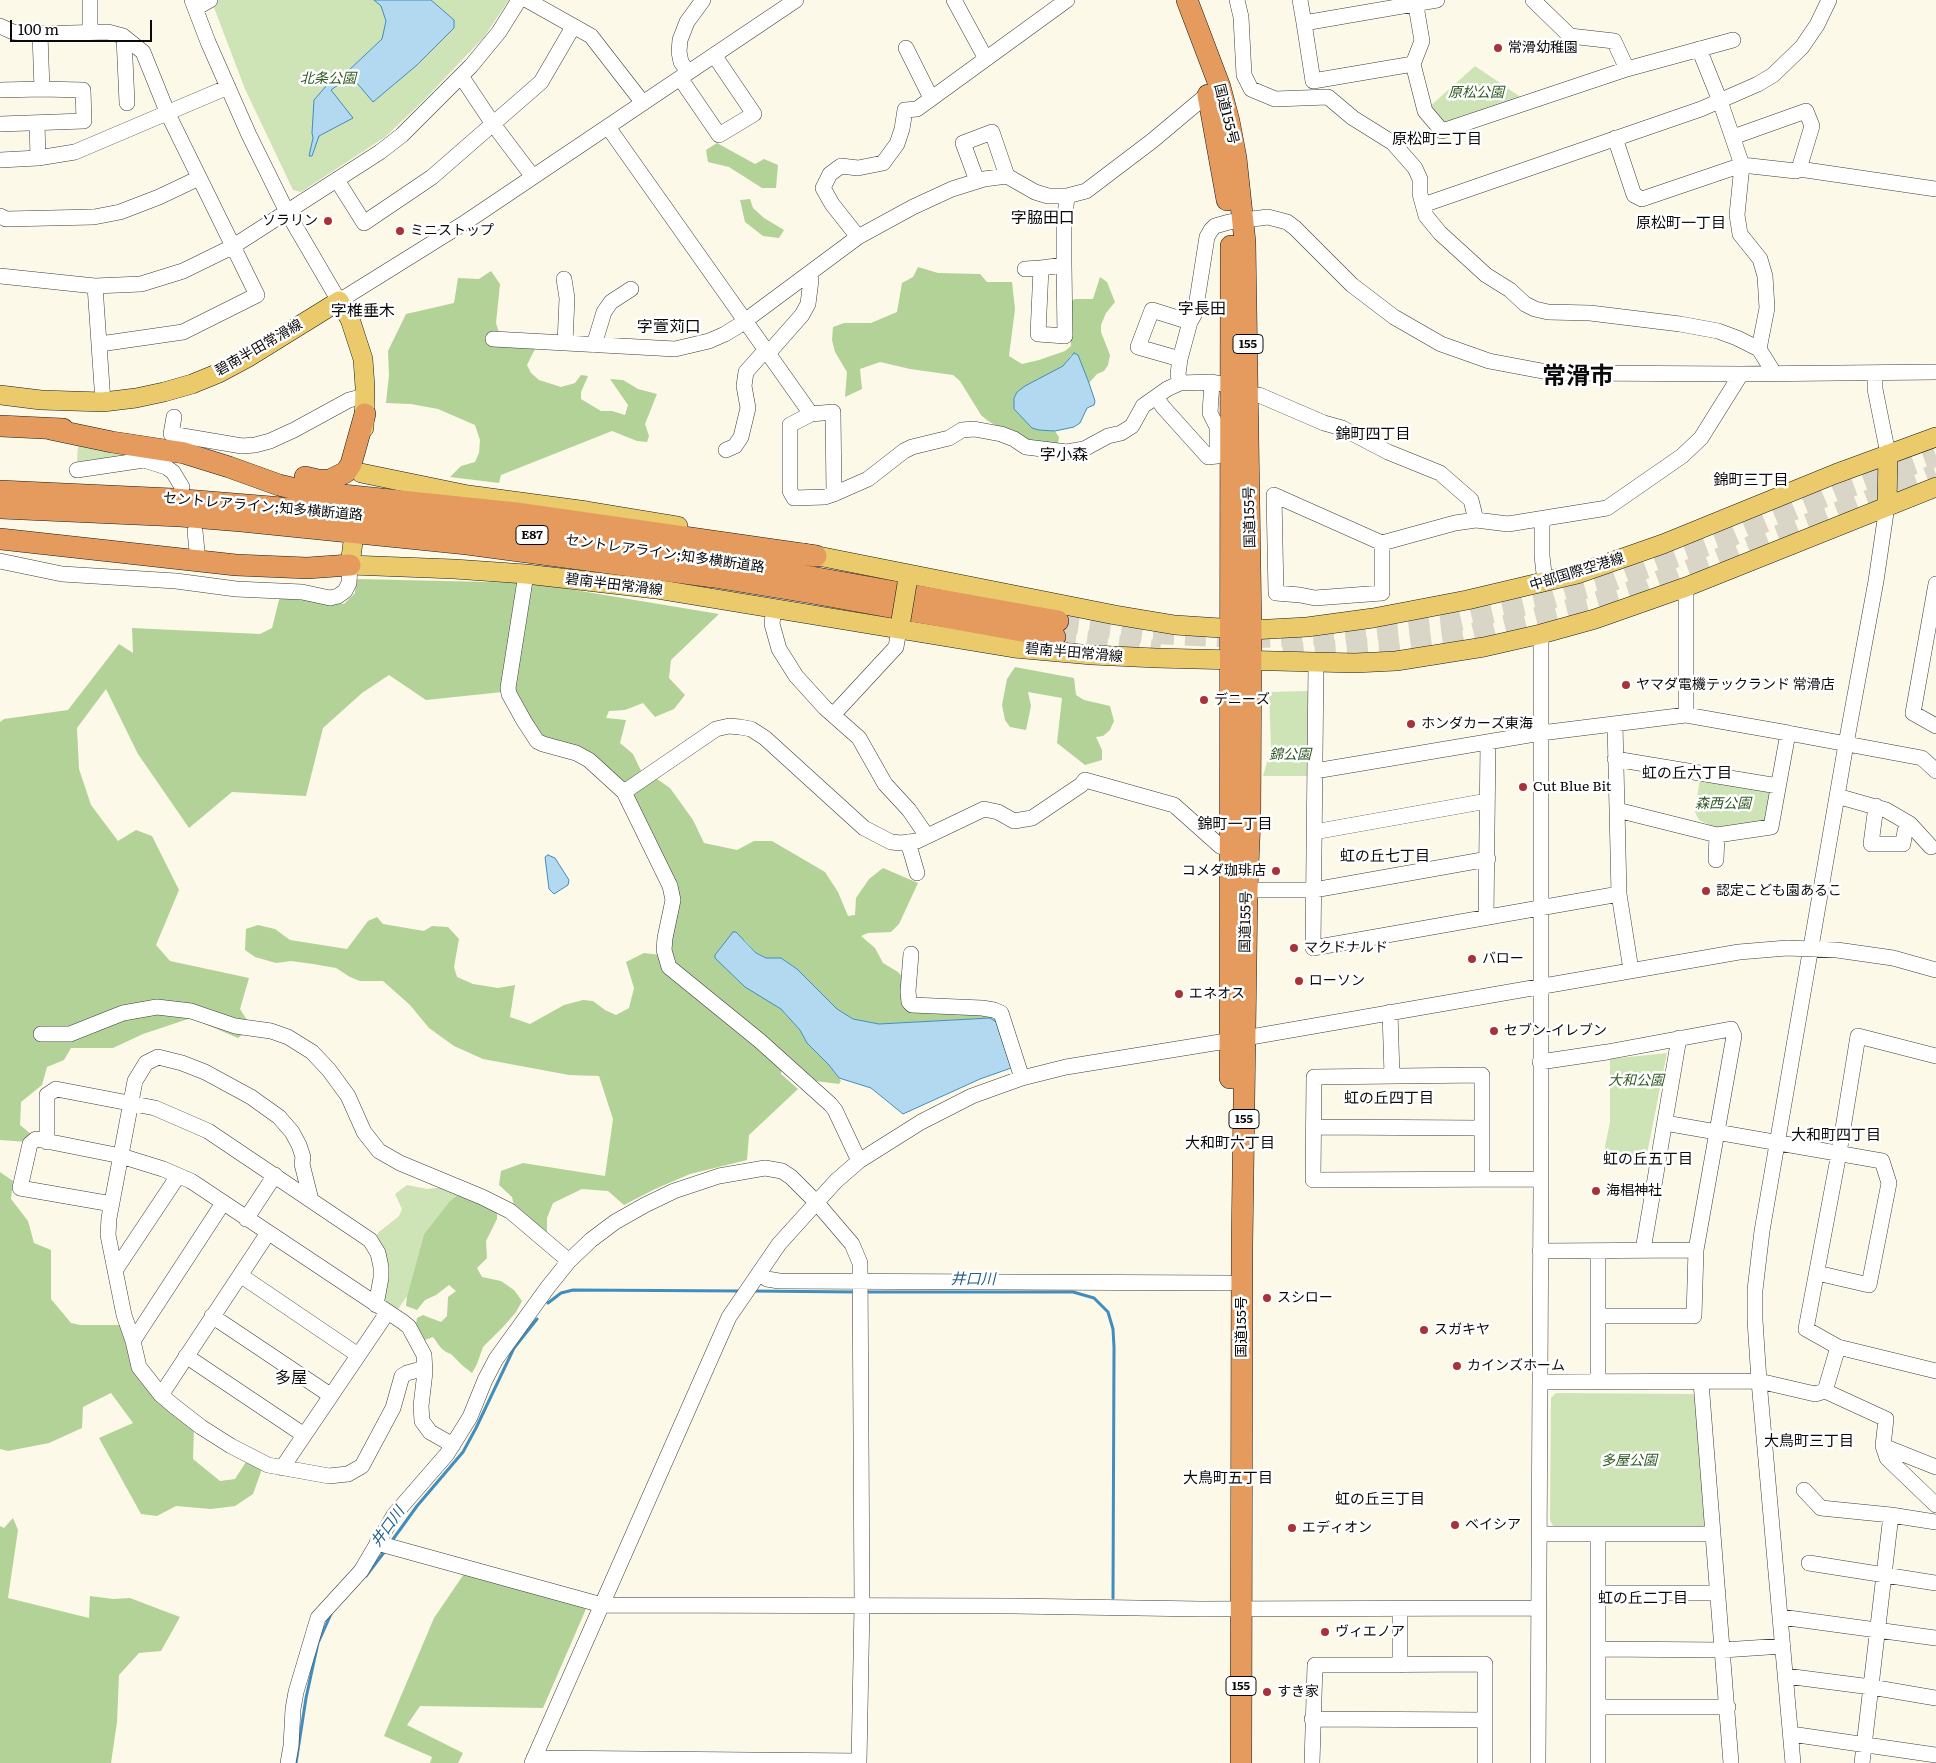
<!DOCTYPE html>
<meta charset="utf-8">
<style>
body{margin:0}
#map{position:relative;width:1936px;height:1763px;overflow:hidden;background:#fdf9e8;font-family:Literata,serif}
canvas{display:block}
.scale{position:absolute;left:10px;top:20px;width:142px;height:22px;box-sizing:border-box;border:2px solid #0a0a0a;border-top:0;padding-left:6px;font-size:15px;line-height:18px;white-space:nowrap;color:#0a0a0a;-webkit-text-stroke:4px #fff;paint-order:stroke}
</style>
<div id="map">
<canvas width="1936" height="1763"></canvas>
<div class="scale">100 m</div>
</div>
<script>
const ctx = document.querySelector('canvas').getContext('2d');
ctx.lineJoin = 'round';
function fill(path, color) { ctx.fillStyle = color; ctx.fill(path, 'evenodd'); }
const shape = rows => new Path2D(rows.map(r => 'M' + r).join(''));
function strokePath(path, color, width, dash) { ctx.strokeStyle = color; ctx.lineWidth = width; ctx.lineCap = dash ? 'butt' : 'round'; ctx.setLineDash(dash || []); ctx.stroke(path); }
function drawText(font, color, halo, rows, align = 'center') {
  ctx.font = font + ' Literata,"Noto Sans JP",serif'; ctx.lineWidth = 5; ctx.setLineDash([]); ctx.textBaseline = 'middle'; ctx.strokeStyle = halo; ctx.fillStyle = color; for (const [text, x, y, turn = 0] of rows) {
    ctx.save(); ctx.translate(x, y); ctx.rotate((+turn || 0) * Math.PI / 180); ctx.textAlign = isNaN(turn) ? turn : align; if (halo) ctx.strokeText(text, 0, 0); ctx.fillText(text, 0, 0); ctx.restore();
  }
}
fill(shape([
 [219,0,509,0,484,37,423,101,385,137,301,192,293,190,245,89,213,5],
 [1475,66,1522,98,1443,127,1428,108],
 [78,445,140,453,77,462],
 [1308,691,1309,776,1263,776,1271,748,1269,692],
 [1700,777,1772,787,1767,823,1718,829,1699,820,1695,812],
 [1667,1053,1645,1164,1602,1161,1610,1122,1610,1059],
 [407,1185,427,1189,445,1187,459,1194,449,1202,424,1234,407,1296,395,1314,382,1305,374,1240,379,1232,399,1216,402,1209,395,1194],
 [1556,1393,1694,1394,1697,1397,1705,1529,1554,1528,1550,1520,1551,1398]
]), '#cee3b6');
fill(shape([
 [717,143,755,164,764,159,778,165,776,188,762,188,729,167,708,162,706,150],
 [750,199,753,208,764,218,784,230,779,238,763,236,745,222,740,200],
 [918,267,938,273,980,274,987,282,1012,282,1015,309,1009,356,1022,364,1039,360,1065,351,1071,346,1068,303,1075,299,1093,299,1100,277,1107,282,1115,302,1106,313,1101,325,1101,332,1110,355,1108,365,1104,371,1097,374,1089,383,1078,355,1071,355,1064,366,1017,392,1014,398,1014,403,1039,430,1055,431,1059,437,1058,445,1028,444,988,421,981,415,960,381,953,375,910,369,880,362,860,369,862,389,845,397,847,372,835,352,832,340,833,327,844,323,871,323,897,312,902,283,913,277],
 [491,271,500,284,496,323,502,343,536,347,527,365,531,373,539,380,561,387,575,383,581,375,588,376,581,392,581,399,601,411,612,411,625,415,628,405,610,379,623,380,638,389,657,394,645,424,649,436,647,442,637,441,612,431,501,475,499,483,450,477,461,466,475,462,479,453,480,440,475,425,438,409,411,404,386,403,389,375,388,351,406,314,454,303,458,278,479,279],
 [356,579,532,583,719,614,671,660,669,678,685,695,674,709,655,717,643,703,625,710,609,711,606,718,626,720,620,743,633,754,643,775,623,786,536,737,512,691,426,700,389,675,362,693,323,728,306,796,232,792,189,828,138,754,106,689,77,728,79,769,91,805,118,841,136,830,152,836,179,890,156,945,170,961,249,978,240,1009,252,1028,238,1038,191,1018,143,1034,113,1048,71,1048,64,1060,47,1067,42,1085,21,1102,20,1125,31,1134,28,1142,0,1140,0,722,4,719,68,710,119,644,133,653,132,628,260,634,272,628,280,596,344,604,355,593],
 [1015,667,1074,678,1076,695,1084,700,1110,706,1114,721,1110,730,1103,736,1096,737,1102,750,1102,760,1085,765,1057,743,1062,698,1028,692,1031,706,1026,730,1010,727,1005,720,1002,705,1007,679],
 [654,777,670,788,693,820,704,843,737,850,754,841,772,841,825,872,838,892,848,916,855,915,856,898,869,879,883,868,918,883,899,924,891,932,868,933,861,936,875,948,883,963,898,972,904,979,906,1007,984,1012,998,1018,996,1022,990,1018,986,1018,879,1024,853,1019,837,1009,797,969,781,958,766,958,756,953,744,939,766,999,781,1009,800,1030,807,1043,829,1065,841,1081,839,1084,816,1081,674,967,667,951,674,917,629,795],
 [377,917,383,924,424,931,432,926,448,927,459,939,454,967,457,977,473,984,498,988,515,985,510,1017,530,1024,564,1005,583,1000,593,1001,605,1010,616,1015,629,1008,634,988,626,962,644,953,661,955,782,1066,781,1074,798,1089,749,1135,747,1160,690,1174,655,1189,624,1205,608,1191,582,1189,553,1203,547,1218,547,1234,514,1205,512,1197,499,1185,501,1171,523,1163,605,1176,613,1119,599,1076,569,1075,483,1059,454,1046,429,1028,410,1005,383,981,360,981,350,977,336,968,313,964,291,961,276,963,255,957,245,950,246,929,258,925,275,929,290,940,347,949,368,921],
 [0,1172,13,1181,11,1199,28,1221,34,1243,51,1250,51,1299,71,1323,80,1325,121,1325,133,1371,194,1428,193,1459,220,1481,235,1479,246,1462,262,1469,253,1494,235,1506,211,1509,176,1506,157,1516,141,1514,99,1438,133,1423,111,1393,83,1407,82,1428,49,1443,8,1451,0,1449],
 [459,1194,497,1212,497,1219,486,1241,487,1258,477,1268,482,1277,501,1281,514,1290,522,1301,516,1312,504,1326,483,1347,477,1364,472,1373,463,1366,451,1354,446,1352,441,1348,433,1337,425,1340,416,1324,417,1318,423,1315,441,1322,447,1316,448,1297,456,1291,449,1285,436,1295,425,1300,417,1310,406,1306,407,1296,424,1234,449,1202],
 [13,1518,18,1530,8,1598,89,1618,90,1596,113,1599,130,1598,180,1617,161,1651,139,1653,119,1675,117,1722,111,1763,0,1763,0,1526,4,1528],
 [464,1574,556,1598,586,1609,543,1708,420,1706,407,1725,463,1753,458,1763,430,1763,432,1757,384,1736,434,1618]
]), '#b2d297');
const water = shape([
 [374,0,431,0,454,20,454,28,417,65,373,102,351,76,331,90,353,118,319,136,312,156,309,156,313,138,312,133,314,100,327,85,348,71,382,39,386,21,381,6,374,0],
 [1074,353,1078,355,1089,383,1095,401,1094,405,1087,408,1080,423,1074,427,1055,431,1039,430,1032,428,1014,409,1014,398,1017,392,1025,386,1063,366,1074,353],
 [548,855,555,858,569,880,568,885,554,894,549,889,545,857,548,855],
 [733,932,736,932,756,953,766,958,781,958,797,969,837,1009,853,1019,879,1024,990,1018,996,1022,1011,1068,980,1079,903,1114,871,1088,839,1078,829,1065,807,1043,800,1030,781,1009,745,987,715,958,715,955,733,932]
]);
fill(water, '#b2d9ef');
strokePath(water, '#418dbe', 1);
strokePath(shape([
 [752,1291,856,1292],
 [865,1292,1073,1292,1094,1298,1108,1312,1113,1329,1114,1347,1113,1598],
 [548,1303,561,1293,573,1290,741,1291],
 [391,1542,417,1506,463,1452,476,1428,514,1348,537,1319],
 [366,1576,385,1551],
 [296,1763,306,1698,318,1643,331,1614]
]), '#418dbe', 3);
strokePath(shape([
 [1058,621,1146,633,1244,638,1338,634,1452,622,1538,602,1614,580,1724,539,1841,490,1936,456],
 [1055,637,1160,651],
 [1283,654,1388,646,1463,636,1590,604,1632,591,1718,559,1936,474]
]), '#d9d5c7', 21, [21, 11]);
const minor = shape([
 [192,0,208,42,249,135,287,212,339,301,466,222,796,0],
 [527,0,591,36,643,103],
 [954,0,986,59],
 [1237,0,1241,17,1244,75,1251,89,1275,99,1328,97,1353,118,1393,143,1415,168,1420,179,1420,194,1426,216,1440,233,1486,275,1510,290,1525,304,1535,309,1548,312,1590,313,1680,324,1718,331,1737,338,1759,349,1774,373],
 [1300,0,1304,23,1437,0],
 [1415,0,1422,41,1413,64,1425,111,1442,131,1627,69,1733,40],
 [1533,0,1570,36,1614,41,1627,69],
 [196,8,210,0],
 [1304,23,1313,81,1413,64],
 [0,26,13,32,33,34,108,32,123,36,143,52,168,114,257,295,183,332,100,344],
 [90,33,90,0],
 [40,34,42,89],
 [124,37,127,103],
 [906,48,931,98],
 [1699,49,1720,101,1742,165,1737,215,1740,234,1760,259,1765,276,1767,308,1759,349],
 [688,72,681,62,679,52,680,40,687,22,703,0],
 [461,76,493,124,533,177],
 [680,78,719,135,754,114,714,55],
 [0,90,42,89,83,90,84,121,0,124],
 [37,123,38,158],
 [608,127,811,414],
 [1615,138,1634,195,1642,199,1742,165,1796,171,1799,169,1812,126,1806,111,1733,137],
 [0,160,38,158,75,152,228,87],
 [1799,169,1936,189],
 [337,180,364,223,432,177,541,82,573,27],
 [977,181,963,143,992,132,1007,176],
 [1423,205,1701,109,1758,84,1773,75,1802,47,1817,25,1829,0],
 [0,216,6,219,94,217,120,212,159,197,199,178],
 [858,237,832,204,823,188,830,174,841,166,858,168,883,163,897,144,902,129,905,110,917,109,1067,0],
 [1064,265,1041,268,1038,334,1065,336,1064,265,1064,227,1067,196],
 [1025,269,1041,268],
 [0,276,95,286,141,284,183,271,232,247,380,152,402,135,471,66,499,32,519,0],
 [564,279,567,298,565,343],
 [95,286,103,402],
 [493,339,675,349,709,341,725,334,738,326,858,237,913,207,952,189,984,179,1007,176,1035,192,1048,196,1067,196,1086,191,1152,141,1208,94],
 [594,345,604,312,611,302,631,289],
 [1180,359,1138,347,1152,310,1190,322],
 [1875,373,1875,389,1888,454],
 [1180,383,1178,374,1180,359,1190,322,1195,313,1207,237,1211,230,1215,226,1229,222,1268,217,1287,222,1295,228,1352,285,1394,317,1441,344,1489,361,1542,371,1568,373,1741,374,1936,372],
 [1259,395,1324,423,1342,428,1388,452,1440,473,1471,500,1476,520],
 [1156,397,1163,407,1208,457,1217,456,1217,427,1210,413,1212,382],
 [174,417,171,434,242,446,255,445,270,441,294,430,349,400,365,396],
 [726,450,735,446,741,437,748,408,744,386,746,372,762,354,772,349,802,315,808,304,811,280,809,275],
 [77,470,144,460,166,467,173,472,182,487],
 [834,494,833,412,811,414,790,425,790,491,794,498,825,497,834,494,868,479,904,451,912,447,949,438,962,430,974,429,1001,434,1014,439,1026,447,1067,452,1084,449,1108,436,1121,433,1132,426,1143,406,1167,389,1180,383,1212,382,1222,384],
 [1542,519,1542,556,1545,582],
 [195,531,198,561],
 [1382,543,1382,593,1315,598,1300,595,1276,593,1274,495,1382,543,1455,523,1476,520,1508,524,1607,508,1682,456,1701,438,1741,374],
 [0,561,62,574,176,581,236,589,302,592,330,598,338,596,345,591,349,583,350,565],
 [526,574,508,688,509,694,524,721,537,741,543,744,576,753,589,760,624,792,670,886,673,900,665,938,664,950,669,967,760,1041,830,1104,835,1110,859,1161],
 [1936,584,1913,713,1936,726],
 [774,607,772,624,779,649,796,676,825,708,859,738,885,784,909,810,927,836],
 [1316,663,1313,948,1619,894],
 [833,715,896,647,899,630],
 [1686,715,1686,587],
 [1615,724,1619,894,1631,970],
 [1788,733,1922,758,1936,771],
 [1615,759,1778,786],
 [1315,771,1541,733,1686,715,1788,733,1771,827,1717,835,1617,810],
 [624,792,716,729,729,726,740,727,751,729,765,738,864,828,891,842,901,843,917,841,984,809,998,812,1014,821,1032,818,1081,785,1085,780,1174,805,1220,846,1230,850],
 [1837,796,1886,810,1910,824,1931,847],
 [1876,806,1871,844,1903,844,1905,831,1910,824],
 [1314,832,1487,801],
 [908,842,917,873],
 [1716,860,1717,835],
 [1247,890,1314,890,1488,859],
 [1486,917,1488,742],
 [911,954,908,991,909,1002,912,1005,982,1008,994,1010,1001,1013,1022,1078],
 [1390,1012,1392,1075],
 [41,1034,70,1034,123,1013,157,1007,191,1011,235,1026,271,1031,288,1037,312,1052,329,1070,348,1096,364,1132,379,1151,400,1163,482,1197,510,1211,569,1261],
 [1540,1062,1607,1052,1731,1029,1734,1036,1696,1250,1694,1316,1599,1316],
 [1665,1123,1882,1161,1889,1183,1869,1285,1817,1273],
 [1314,1127,1481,1128],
 [47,1142,47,1095,56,1089,155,1108,208,1131,370,1240,378,1253,381,1267,381,1278,376,1305],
 [1482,1178,1482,1075,1314,1077,1313,1180,1540,1179],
 [311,1200,302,1164,303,1157,299,1145,292,1132,279,1117,251,1097,205,1072,182,1063,158,1057,146,1063,135,1081,109,1218,108,1235,124,1315,133,1341,139,1367,161,1395,174,1406,201,1427,231,1446,268,1465,329,1476,348,1474,362,1466,393,1408,402,1376,407,1373,425,1368],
 [112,1204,20,1188,30,1144,36,1139,121,1156,163,1169,191,1181,403,1322,409,1327,424,1355,425,1372,421,1406,422,1421,430,1432,453,1445],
 [246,1219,275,1175],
 [1643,1250,1679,1038],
 [1540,1251,1696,1250],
 [1598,1251,1598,1381],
 [116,1269,178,1176],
 [759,1274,767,1279,779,1281,1229,1283],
 [240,1275,358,1355],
 [212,1316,330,1395],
 [133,1341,223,1203],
 [1838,1347,1806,1329,1839,1153,1858,1036,1936,1056],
 [186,1356,304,1435],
 [1540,1382,1759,1381,1815,1394,1825,1391,1886,1419,1883,1446,1887,1458,1936,1505],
 [1701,1382,1731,1763],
 [1825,1391,1838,1347,1936,1371],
 [161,1395,268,1233],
 [1883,1446,1936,1467],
 [282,1468,387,1313],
 [1804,1490,1821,1508,1891,1515,1936,1522],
 [1540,1534,1713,1534],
 [377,1543,602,1605,1013,1606,1200,1609,1539,1608],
 [1809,1563,1936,1583],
 [1598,1593,1718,1593],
 [1781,1617,1936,1638],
 [1598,1649,1723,1650,1783,1646],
 [1400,1665,1400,1609],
 [1786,1676,1871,1687,1936,1698],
 [1598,1707,1728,1707],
 [1312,1719,1485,1720],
 [1791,1734,1936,1755],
 [534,1758,859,1761],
 [288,1763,291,1746,293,1709,296,1692,318,1618,361,1571,394,1515,447,1454,470,1417,485,1380,496,1359,548,1287,569,1261,591,1240,615,1222,645,1205,674,1191,719,1176,765,1168,782,1171,791,1177,817,1203,852,1244,860,1263,862,1605,859,1763],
 [532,1763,729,1317,779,1244,836,1181,859,1161,921,1122,972,1096,1022,1078,1066,1067,1245,1038,1739,952,1787,948,1837,950,1893,958,1936,970],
 [1312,1763,1315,1665,1485,1664,1485,1763],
 [1538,1763,1541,1185,1541,634],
 [1598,1763,1598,1534],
 [1793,1763,1759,1381,1755,1320,1755,1290,1762,1231,1846,744,1876,581,1887,506],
 [1862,1763,1891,1515]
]);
const major = shape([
 [0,395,41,400,103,402,136,398,164,392,192,384,219,373,247,358,339,301,350,319,363,359,365,387,364,428],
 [361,473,468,495,587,511,678,526],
 [1887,506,1888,454],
 [353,542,350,565,454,569,526,574,656,589,1014,648,1092,655,1156,658,1355,663,1396,661,1484,647,1541,634,1595,619,1686,587,1936,487],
 [803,553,1115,615,1175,625,1251,630,1307,627,1373,618,1467,600,1577,574,1663,544,1835,474,1936,437]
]);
const highway = shape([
 [1187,0,1220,87,1229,121,1236,158,1245,242,1251,630,1250,818,1247,890,1242,1245,1241,1763],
 [1208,95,1227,200],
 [0,426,63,429],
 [50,429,112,442,184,453,229,467,279,485,304,491,516,513,816,556],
 [305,477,318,480,330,480,346,472,351,464,365,414],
 [0,491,173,499,271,507,365,516,512,533,756,567,1058,621],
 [0,508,180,516,241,521,467,544,714,577,812,593,1055,637],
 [0,539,236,565,307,568,350,565],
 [1230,1078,1231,246]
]);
strokePath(minor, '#3d3d3d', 16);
strokePath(major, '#1b1b1b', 20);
strokePath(highway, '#1b1b1b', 22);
strokePath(minor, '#fff', 15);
strokePath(major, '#eaca6b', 19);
strokePath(highway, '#e59a5e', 21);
const majorBridge = shape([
 [901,620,907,584]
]);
strokePath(majorBridge, '#1b1b1b', 20, []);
strokePath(majorBridge, '#eaca6b', 19);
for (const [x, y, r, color] of [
 [1498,48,5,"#aa3138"],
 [328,221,5,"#aa3138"],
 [400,231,5,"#aa3138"],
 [1626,685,5,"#aa3138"],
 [1204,700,5,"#aa3138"],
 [1411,724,5,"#aa3138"],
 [1523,787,5,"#aa3138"],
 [1276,871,5,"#aa3138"],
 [1706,891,5,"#aa3138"],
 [1294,948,5,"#aa3138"],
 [1472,959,5,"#aa3138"],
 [1299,981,5,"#aa3138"],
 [1179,994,5,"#aa3138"],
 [1494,1031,5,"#aa3138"],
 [1596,1191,5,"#aa3138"],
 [1267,1298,5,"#aa3138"],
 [1424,1330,5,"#aa3138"],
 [1457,1366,5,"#aa3138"],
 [1455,1525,5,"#aa3138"],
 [1292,1528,5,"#aa3138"],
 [1325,1632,5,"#aa3138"],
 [1267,1692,5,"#aa3138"]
]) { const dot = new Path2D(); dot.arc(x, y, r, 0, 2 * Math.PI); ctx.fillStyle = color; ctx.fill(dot); strokePath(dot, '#fff', 2); }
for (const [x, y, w] of [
 [1248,344,30],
 [532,535,32],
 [1244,1119,30],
 [1241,1686,30]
]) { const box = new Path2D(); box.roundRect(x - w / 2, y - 9.5, w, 19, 4); ctx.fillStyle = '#fff'; ctx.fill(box); strokePath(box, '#0a0a0a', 1); }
drawText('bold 12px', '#0a0a0a', null, [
 ["155",1248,344],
 ["E87",532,535],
 ["155",1244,1119],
 ["155",1241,1686]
]);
drawText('14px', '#0a0a0a', '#fff', [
 ["常滑幼稚園",1508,48],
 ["ソラリン",318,221,"right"],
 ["ミニストップ",410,231],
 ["ヤマダ電機テックランド 常滑店",1636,685],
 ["デニーズ",1214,700],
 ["ホンダカーズ東海",1421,724],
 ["Cut Blue Bit",1533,787],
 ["コメダ珈琲店",1266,871,"right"],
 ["認定こども園あるこ",1716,891],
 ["マクドナルド",1304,948],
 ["バロー",1482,959],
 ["ローソン",1309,981],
 ["エネオス",1189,994],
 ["セブン-イレブン",1504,1031],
 ["海椙神社",1606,1191],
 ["スシロー",1277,1298],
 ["スガキヤ",1434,1330],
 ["カインズホーム",1467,1366],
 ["ベイシア",1465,1525],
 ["エディオン",1302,1528],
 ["ヴィエノア",1335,1632],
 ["すき家",1277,1692]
], 'left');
drawText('italic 14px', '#2e5922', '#fff', [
 ["北条公園",328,79],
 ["原松公園",1476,93],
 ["錦公園",1290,755],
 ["森西公園",1723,804],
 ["大和公園",1636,1081],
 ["多屋公園",1629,1461]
]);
drawText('14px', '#0a0a0a', '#fff', [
 ["国道155号",1226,114,76],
 ["碧南半田常滑線",259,348,-30],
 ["セントレアライン;知多横断道路",263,507,5],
 ["国道155号",1250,517,-91],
 ["セントレアライン;知多横断道路",665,554,8],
 ["中部国際空港線",1577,572,-17],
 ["碧南半田常滑線",614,585,7],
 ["碧南半田常滑線",1074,653,5],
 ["国道155号",1246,922,-89],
 ["国道155号",1242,1327,-90]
]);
drawText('15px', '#0a0a0a', '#fff', [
 ["原松町二丁目",1437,140],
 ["原松町一丁目",1681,224],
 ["錦町四丁目",1373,435],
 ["錦町三丁目",1751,481],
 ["虹の丘六丁目",1687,774],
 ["錦町一丁目",1235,825],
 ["虹の丘七丁目",1385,857],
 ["虹の丘四丁目",1389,1099],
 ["大和町四丁目",1836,1136],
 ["大和町六丁目",1230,1144],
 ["虹の丘五丁目",1648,1160],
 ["大鳥町三丁目",1809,1442],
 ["大鳥町五丁目",1228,1479],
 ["虹の丘三丁目",1380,1500],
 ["虹の丘二丁目",1643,1599]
]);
drawText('italic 15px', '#215f8d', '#fff', [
 ["井口川",973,1280],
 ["井口川",388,1527,-54]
]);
drawText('16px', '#0a0a0a', '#fff', [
 ["字脇田口",1043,218],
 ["字長田",1202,309],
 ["字椎垂木",363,311],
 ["字萱苅口",669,327],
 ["字小森",1064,455],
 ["多屋",291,1378]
]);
drawText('bold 24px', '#0a0a0a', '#fff', [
 ["常滑市",1578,377]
]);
</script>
